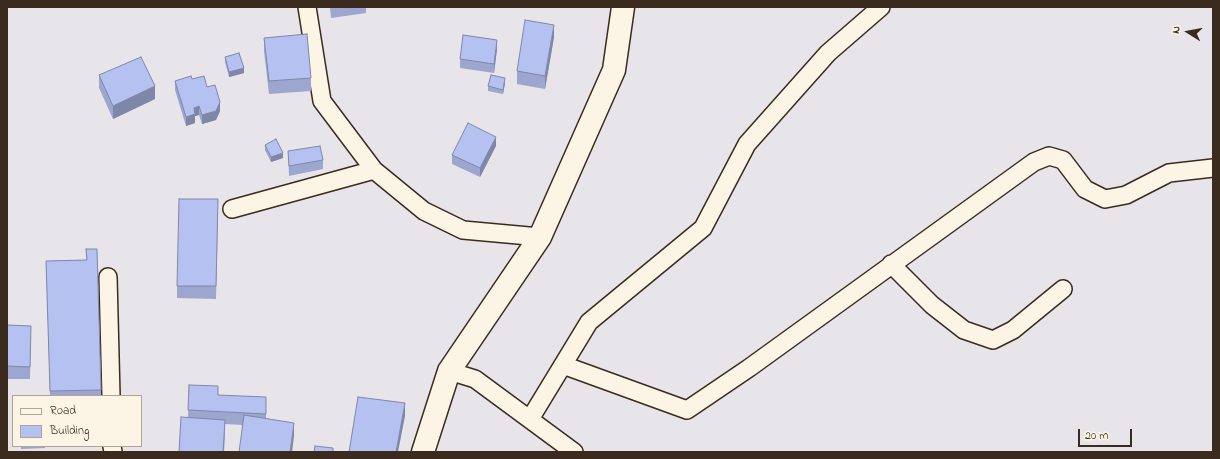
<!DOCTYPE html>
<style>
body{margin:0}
#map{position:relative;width:1220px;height:459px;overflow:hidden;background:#e7e5e9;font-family:"Indie Flower",sans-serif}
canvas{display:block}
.frame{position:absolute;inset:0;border:8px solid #3b2a1e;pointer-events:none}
.legend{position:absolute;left:12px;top:395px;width:130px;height:52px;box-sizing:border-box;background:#fcf5e5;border:1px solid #afa495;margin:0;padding:5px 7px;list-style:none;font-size:12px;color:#3b2a1e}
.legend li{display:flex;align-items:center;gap:8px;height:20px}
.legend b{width:20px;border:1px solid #afa495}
.north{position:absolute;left:1168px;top:12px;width:40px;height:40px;-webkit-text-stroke:3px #fcf5e5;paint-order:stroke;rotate:281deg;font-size:11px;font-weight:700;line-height:16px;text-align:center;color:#3b2a1e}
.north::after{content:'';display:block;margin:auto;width:14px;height:18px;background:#3b2a1e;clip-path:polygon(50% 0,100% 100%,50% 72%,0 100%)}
.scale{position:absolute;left:1078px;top:429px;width:54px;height:18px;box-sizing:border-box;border:2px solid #3b2a1e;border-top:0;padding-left:5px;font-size:12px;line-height:14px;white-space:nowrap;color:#3b2a1e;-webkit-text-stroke:3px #fcf5e5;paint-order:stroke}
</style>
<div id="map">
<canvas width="1220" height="459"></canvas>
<div class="frame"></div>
<ul class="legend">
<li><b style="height:5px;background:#fcf5e5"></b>Road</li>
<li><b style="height:11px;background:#b5c1f1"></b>Building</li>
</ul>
<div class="north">N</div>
<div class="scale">20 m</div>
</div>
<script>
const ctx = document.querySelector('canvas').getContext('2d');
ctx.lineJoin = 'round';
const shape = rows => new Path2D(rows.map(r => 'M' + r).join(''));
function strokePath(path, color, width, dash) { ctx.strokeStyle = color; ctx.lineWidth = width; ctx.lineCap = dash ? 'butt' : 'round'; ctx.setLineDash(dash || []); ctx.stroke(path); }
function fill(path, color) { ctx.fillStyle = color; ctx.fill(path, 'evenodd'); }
const street = shape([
 [307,7,322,101,374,170,424,211,463,230,540,237],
 [232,209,374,170],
 [891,264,932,305,964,330,993,340,1013,330,1063,289],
 [108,277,111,396],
 [563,365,687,410,749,368,1034,162,1049,156,1063,160,1085,189,1105,199,1126,195,1169,173,1213,168],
 [449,371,475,379,574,452],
 [530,419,589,322,703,228,747,144,828,53,881,7],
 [112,446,113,452]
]);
const secondary = shape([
 [423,452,449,371,540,237,614,70,623,7]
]);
strokePath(street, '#3b2a1e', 20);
strokePath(secondary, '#3b2a1e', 25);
strokePath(street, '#fcf5e5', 17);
strokePath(secondary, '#fcf5e5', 22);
fill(shape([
 [330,7,366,7,366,13,331,18],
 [554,37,545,89,517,84,517,71],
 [264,38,311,78,311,91,269,94,264,51],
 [497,49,494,73,460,68,460,59],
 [225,57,244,73,229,77,225,62],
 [99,75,155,99,113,119,99,88],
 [192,79,207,87,220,111,216,120,202,124,199,115,195,116,195,123,186,126,175,90,175,81],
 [505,83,503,94,488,91,488,86],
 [265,145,283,158,271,162,265,150],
 [496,146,480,177,452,164,452,155],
 [288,151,323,160,323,169,289,176],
 [218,212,216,299,177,298,177,286],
 [86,249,97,249,101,396,50,396,46,261,86,260],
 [7,325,31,326,30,379,7,379],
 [189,385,218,395,266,397,266,419,294,436,243,425,225,424,224,452,179,452,188,417],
 [21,446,45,446,45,448,21,449]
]), '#9ca6cf');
fill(shape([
 [554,25,554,37,545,89,545,76],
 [497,40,497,49,494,73,494,64],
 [244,68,244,73,229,77,229,72],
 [505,78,505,83,503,94,503,90],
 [155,86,155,99,113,119,113,106],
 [220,102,220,111,216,120,202,124,202,115],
 [199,106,199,115,195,116,195,123,186,126,186,117,194,108],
 [496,137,496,146,480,177,480,168],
 [283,153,283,158,271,162,271,157],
 [405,403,405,416,398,452,396,452],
 [225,420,224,452,223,452],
 [294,423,294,436,292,452,290,452]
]), '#7f87a9');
const building = shape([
 [525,20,554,25,545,76,517,71,525,20],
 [307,34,311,78,269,81,264,38,307,34],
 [463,35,497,40,494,64,460,59,463,35],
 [239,53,244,68,229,72,225,57,239,53],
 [141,57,155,86,113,106,99,75,141,57],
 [491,75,505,78,503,90,488,86,491,75],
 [191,76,192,79,204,76,207,87,215,85,220,102,216,111,202,115,199,106,194,108,195,114,186,117,175,81,191,76],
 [468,123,496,137,480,168,452,155,468,123],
 [276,139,283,153,271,157,265,145,276,139],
 [320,146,323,160,289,166,288,151,320,146],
 [179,199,218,199,216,286,177,286,179,199],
 [86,249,97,249,101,390,50,391,46,261,87,260,86,249],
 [7,325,31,326,30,367,7,366,7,325],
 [189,385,218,386,218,395,266,397,266,414,188,410,189,385],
 [358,397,405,403,396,452,349,452,358,397],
 [244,415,294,423,290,452,239,452,244,415],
 [181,417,225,420,223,452,179,452,181,417],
 [315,446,333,448,333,452,314,452,315,446]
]);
fill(building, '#b5c1f1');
strokePath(building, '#7f87a9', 1);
</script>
